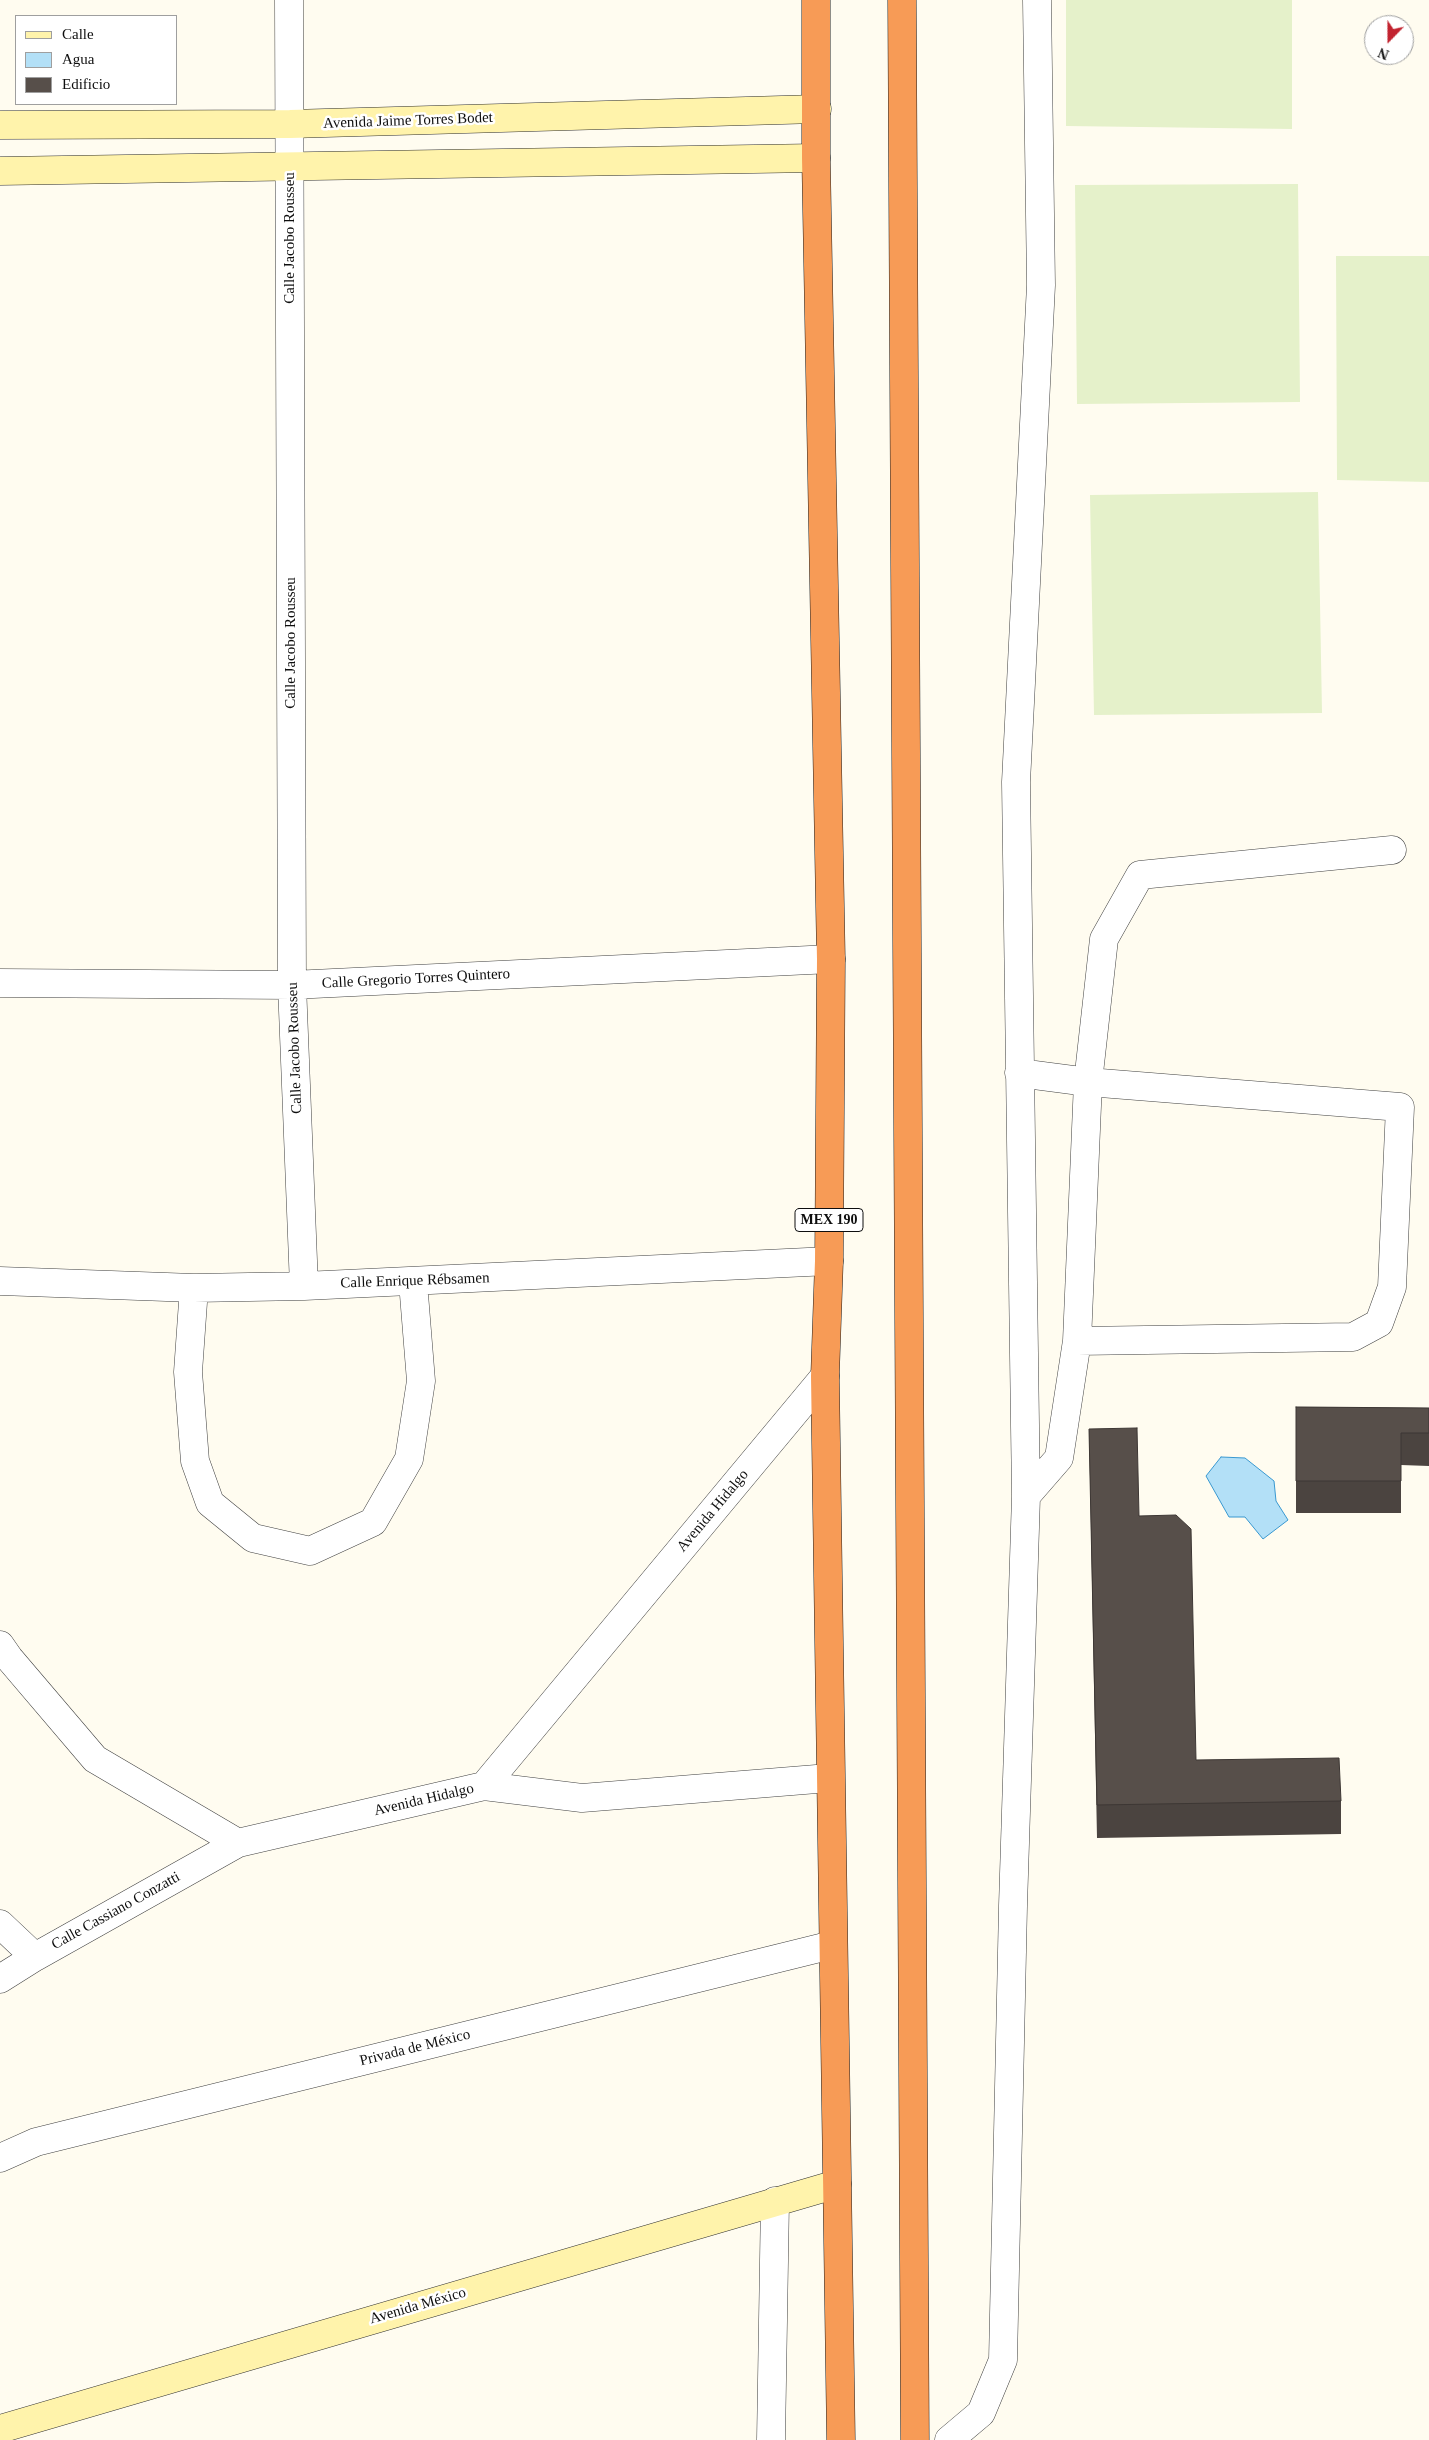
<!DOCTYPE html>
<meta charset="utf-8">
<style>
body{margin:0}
#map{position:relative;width:1429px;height:2440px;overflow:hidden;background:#fffcf0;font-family:"Times New Roman",serif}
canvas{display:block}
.legend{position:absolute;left:15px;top:15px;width:162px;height:90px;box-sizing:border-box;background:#fff;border:1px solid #9f9f9f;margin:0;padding:6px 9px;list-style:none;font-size:15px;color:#0e0e0e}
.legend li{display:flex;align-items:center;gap:10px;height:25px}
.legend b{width:25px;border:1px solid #9f9f9f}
.north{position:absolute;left:1364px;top:15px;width:50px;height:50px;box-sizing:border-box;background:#fff;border:1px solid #9f9f9f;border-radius:50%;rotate:202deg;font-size:14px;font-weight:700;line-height:20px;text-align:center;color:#0e0e0e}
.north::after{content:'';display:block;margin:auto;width:18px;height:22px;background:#c2232f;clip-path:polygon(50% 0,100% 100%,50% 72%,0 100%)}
</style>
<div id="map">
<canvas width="1429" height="2440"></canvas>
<ul class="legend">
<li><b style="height:6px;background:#fff3ab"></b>Calle</li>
<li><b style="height:14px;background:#b3e0f7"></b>Agua</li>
<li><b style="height:14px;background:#574f4a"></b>Edificio</li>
</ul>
<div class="north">N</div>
</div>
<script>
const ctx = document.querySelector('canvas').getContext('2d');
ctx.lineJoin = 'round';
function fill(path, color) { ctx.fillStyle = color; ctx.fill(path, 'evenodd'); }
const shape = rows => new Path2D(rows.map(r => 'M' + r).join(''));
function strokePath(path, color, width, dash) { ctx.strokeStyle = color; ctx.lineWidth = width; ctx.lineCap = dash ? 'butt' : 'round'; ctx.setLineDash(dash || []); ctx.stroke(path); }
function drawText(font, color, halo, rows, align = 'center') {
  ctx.font = font + ' "Times New Roman",serif'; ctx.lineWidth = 5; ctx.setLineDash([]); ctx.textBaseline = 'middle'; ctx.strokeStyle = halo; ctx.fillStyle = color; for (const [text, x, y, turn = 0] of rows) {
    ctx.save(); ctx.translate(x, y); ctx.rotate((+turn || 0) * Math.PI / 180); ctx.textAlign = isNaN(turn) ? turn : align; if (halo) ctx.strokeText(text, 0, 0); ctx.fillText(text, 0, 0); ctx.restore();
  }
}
fill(shape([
 [1066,0,1292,0,1292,129,1066,126],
 [1298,184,1300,402,1077,404,1075,185],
 [1336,256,1429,256,1429,482,1337,480],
 [1318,492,1322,713,1094,715,1090,495]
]), '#e5f1ca');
const water = shape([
 [1221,1457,1245,1458,1274,1481,1276,1501,1288,1520,1263,1539,1245,1517,1229,1517,1206,1476,1221,1457]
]);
fill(water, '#b3e0f7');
strokePath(water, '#3998d0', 1);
const street = shape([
 [289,0,292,985,304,1286],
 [0,983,292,985,831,959],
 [1019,1073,1088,1082,1400,1107,1392,1287,1379,1323,1353,1337,1077,1341,1059,1458,1026,1496],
 [0,1281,194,1288,304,1286,829,1261],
 [194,1288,188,1372,195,1461,210,1503,253,1538,310,1551,373,1522,409,1459,421,1381,413,1282],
 [1077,1341,1088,1082,1104,939,1140,875,1392,850],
 [0,1645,9,1658,95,1759,238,1843,484,1786,825,1376],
 [484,1786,582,1798,829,1778],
 [0,1924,35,1957,238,1843],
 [0,1979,35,1957],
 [0,2158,36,2142,832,1945],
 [771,2440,775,2201],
 [949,2440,981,2413,1003,2360,1013,1906,1026,1496,1016,782,1041,285,1037,0]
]);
const secondary = shape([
 [0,125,290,124,817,109],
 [0,171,816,158],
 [0,2429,837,2184]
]);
const highway = shape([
 [816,0,816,158,831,959,829,1261,825,1376,841,2440],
 [902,0,915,2440]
]);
strokePath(street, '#414141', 29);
strokePath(secondary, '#303030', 29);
strokePath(highway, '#1f1f1f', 29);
strokePath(street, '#fff', 28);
strokePath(secondary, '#fff3ab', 28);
strokePath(highway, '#f79b56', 28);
fill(shape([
 [1296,1407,1429,1408,1429,1466,1401,1465,1401,1513,1296,1513],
 [1089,1429,1139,1516,1196,1760,1341,1801,1341,1834,1097,1838]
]), '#4b4440');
const building = shape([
 [1296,1407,1429,1408,1429,1433,1401,1433,1401,1481,1296,1481,1296,1407],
 [1137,1428,1139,1516,1176,1515,1191,1529,1196,1760,1339,1758,1341,1801,1097,1805,1089,1429,1137,1428]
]);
fill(building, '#574f4a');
strokePath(building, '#3d3734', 1);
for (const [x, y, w] of [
 [829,1220,68]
]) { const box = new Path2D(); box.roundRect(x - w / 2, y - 11.5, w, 23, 4); ctx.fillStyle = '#fff'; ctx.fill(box); strokePath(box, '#0e0e0e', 1); }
drawText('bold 14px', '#0e0e0e', null, [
 ["MEX 190",829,1220]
]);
drawText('15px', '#0e0e0e', '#fff', [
 ["Avenida Jaime Torres Bodet",408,121,-2],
 ["Calle Jacobo Rousseu",290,238,-90],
 ["Calle Jacobo Rousseu",291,643,-90],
 ["Calle Gregorio Torres Quintero",416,979,-3],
 ["Calle Jacobo Rousseu",295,1048,-92],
 ["Calle Enrique Rébsamen",415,1281,-2],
 ["Avenida Hidalgo",713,1511,-50],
 ["Avenida Hidalgo",424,1800,-13],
 ["Calle Cassiano Conzatti",116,1911,-29],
 ["Privada de México",415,2048,-14],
 ["Avenida México",418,2306,-16]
]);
</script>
